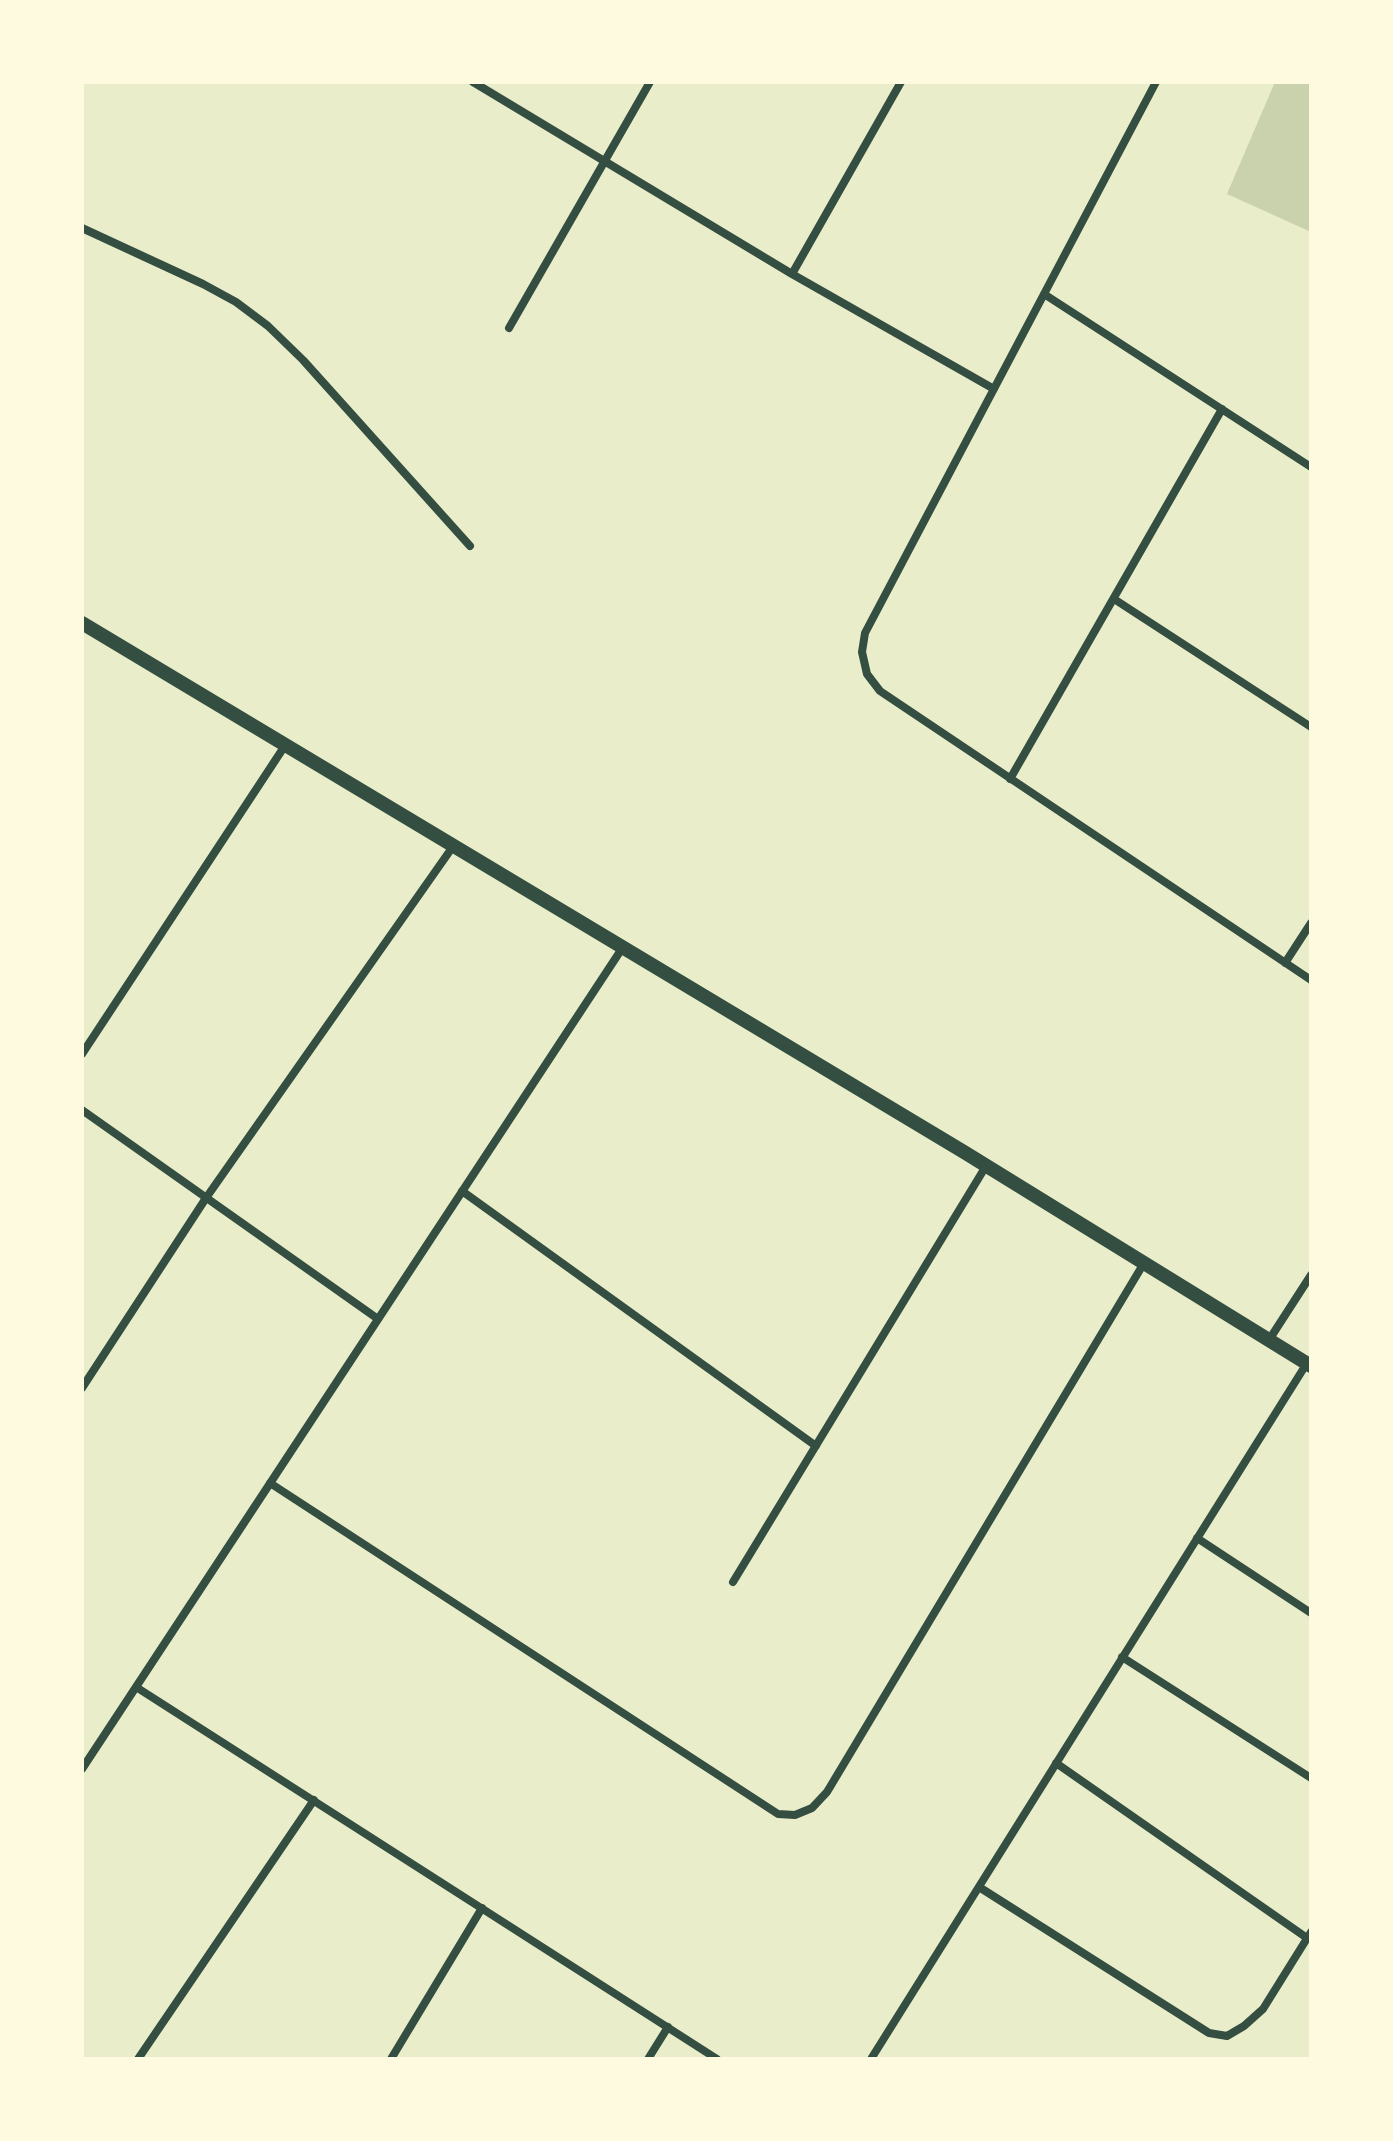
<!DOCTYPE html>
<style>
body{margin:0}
#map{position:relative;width:1393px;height:2141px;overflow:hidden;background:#e9edc9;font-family:"Roboto Condensed",sans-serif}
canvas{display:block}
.frame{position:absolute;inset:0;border:84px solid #fefae0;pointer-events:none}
</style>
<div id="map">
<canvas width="1393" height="2141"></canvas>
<div class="frame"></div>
</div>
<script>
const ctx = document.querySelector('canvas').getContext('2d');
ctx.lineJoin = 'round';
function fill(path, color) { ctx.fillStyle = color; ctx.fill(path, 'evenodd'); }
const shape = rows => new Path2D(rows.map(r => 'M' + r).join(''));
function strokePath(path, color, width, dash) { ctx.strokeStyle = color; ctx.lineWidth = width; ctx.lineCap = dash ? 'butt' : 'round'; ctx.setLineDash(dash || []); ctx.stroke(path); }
fill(shape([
 [1275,82,1311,82,1311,232,1227,194]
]), '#cad2ad');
strokePath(shape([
 [473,82,792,274,994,389],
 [1156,82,865,633,862,652,867,674,880,691,1311,980],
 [82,228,203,284,236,302,268,326,303,360,470,546],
 [792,274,901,82],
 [1044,294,1311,467],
 [509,328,650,82],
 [1114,599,1311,727],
 [1010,779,1222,409],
 [1285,963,1311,923],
 [82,1054,286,744],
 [82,1110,378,1319],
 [462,1191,816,1446],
 [1269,1340,1311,1275],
 [82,1388,206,1198,454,845],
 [270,1483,778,1814,795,1815,812,1808,827,1792,1144,1263],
 [1197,1538,1311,1613],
 [733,1582,986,1166],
 [1122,1657,1311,1778],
 [136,1687,717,2059],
 [1056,1763,1307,1938],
 [82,1769,623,947],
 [979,1887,1209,2033,1227,2036,1244,2026,1263,2009,1311,1932],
 [138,2059,314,1800],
 [391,2059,482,1908],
 [648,2059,668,2027],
 [871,2059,1307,1363]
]), '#344e41', 8);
strokePath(shape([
 [82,623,964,1152,1311,1366]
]), '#344e41', 14);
</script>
